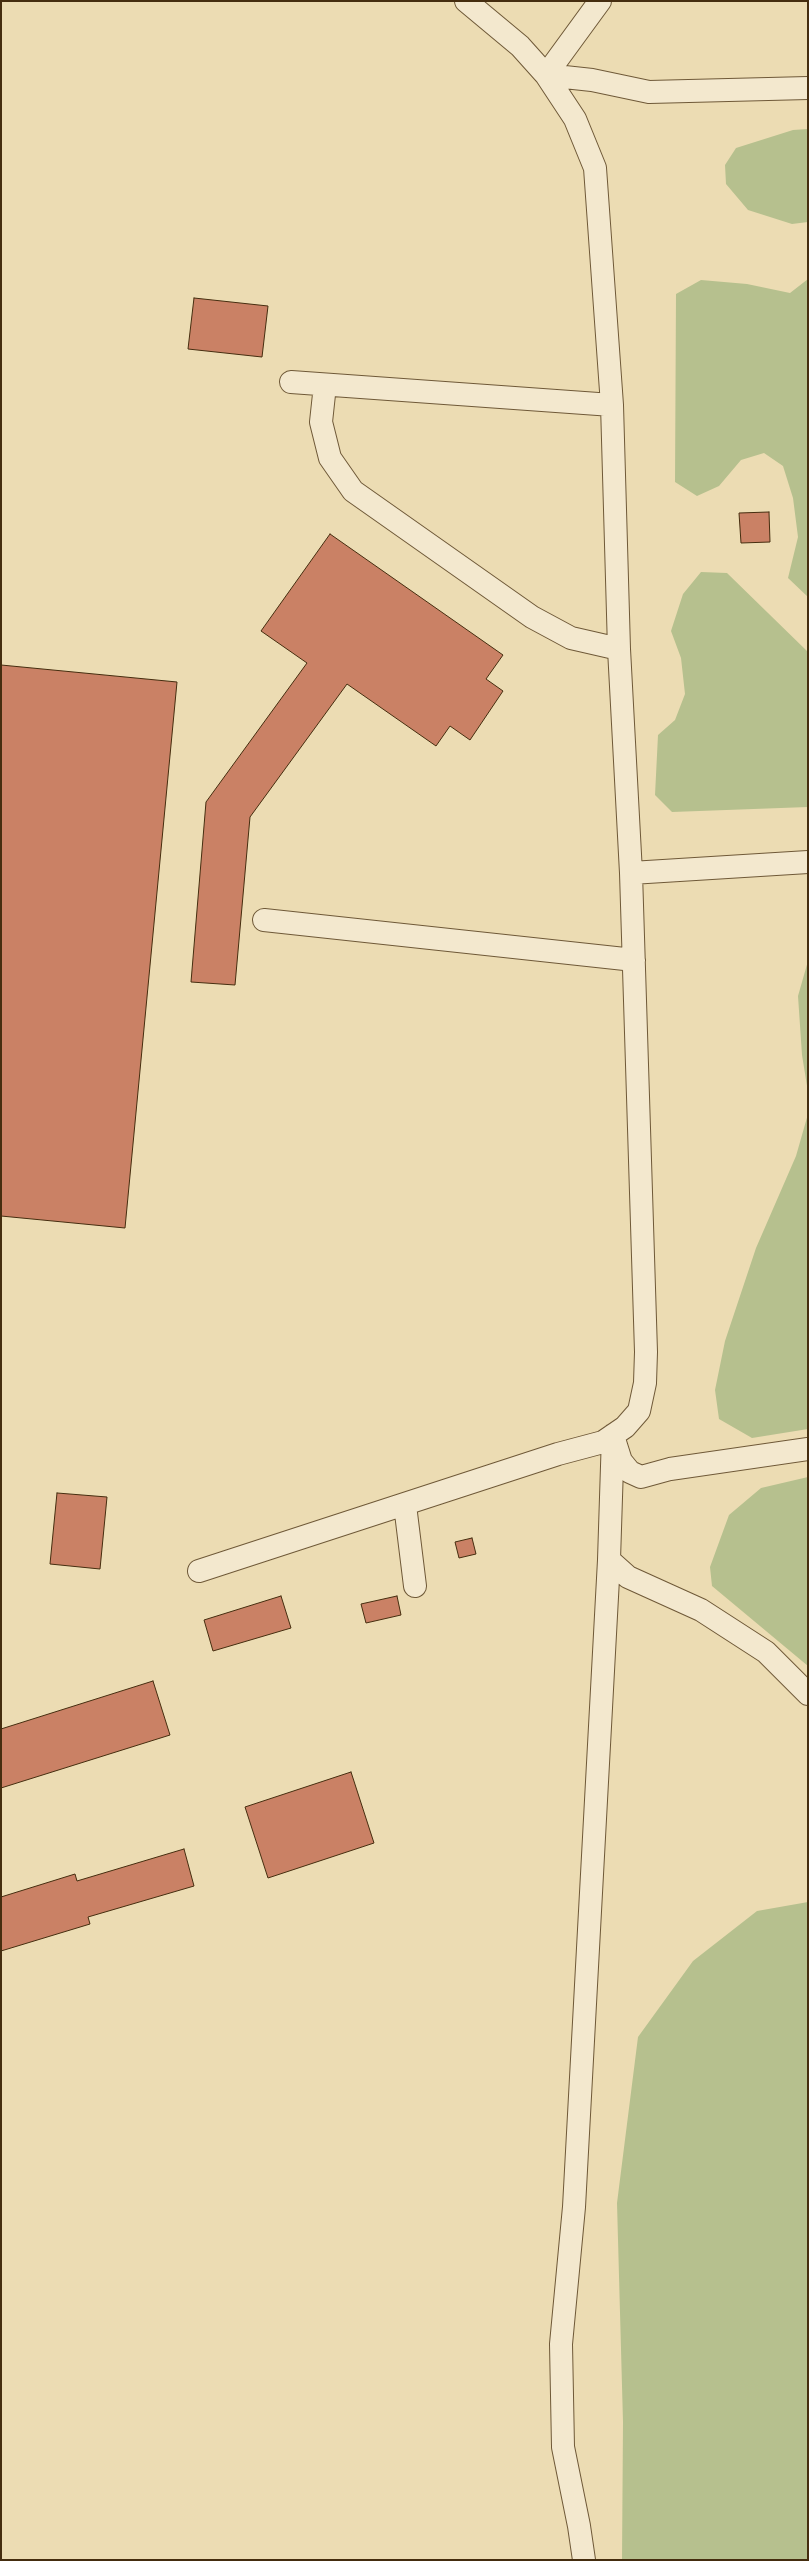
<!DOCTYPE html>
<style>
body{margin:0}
#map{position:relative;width:809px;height:2561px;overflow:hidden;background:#ecdcb3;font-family:"Gentium Book Plus",serif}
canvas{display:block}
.frame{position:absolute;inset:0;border:2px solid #452d0f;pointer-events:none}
</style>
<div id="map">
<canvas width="809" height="2561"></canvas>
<div class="frame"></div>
</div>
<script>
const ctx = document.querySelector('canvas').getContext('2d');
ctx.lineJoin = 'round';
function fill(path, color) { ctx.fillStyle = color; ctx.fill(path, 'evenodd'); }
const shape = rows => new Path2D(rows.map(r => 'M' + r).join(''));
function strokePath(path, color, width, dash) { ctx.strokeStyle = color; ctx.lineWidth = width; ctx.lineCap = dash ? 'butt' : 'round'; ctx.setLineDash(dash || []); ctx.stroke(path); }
fill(shape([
 [808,129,808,222,792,224,748,210,726,184,725,165,736,148,793,130],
 [808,279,808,597,788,578,798,537,793,498,783,466,764,453,741,460,719,486,697,496,675,482,676,294,701,280,747,284,790,293],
 [701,572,727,573,808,652,808,807,672,812,655,795,658,735,675,720,685,694,681,658,671,631,683,594],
 [808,961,808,1092,802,1055,798,996],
 [808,1114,808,1429,752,1438,719,1419,715,1390,725,1341,756,1248,796,1156],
 [808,1477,808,1666,712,1586,710,1567,729,1515,761,1488],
 [808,1902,808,2560,622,2560,623,2422,617,2203,638,2037,693,1961,757,1911]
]), '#b6c08e');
const building = shape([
 [194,298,268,306,262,357,188,349,194,298],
 [769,512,770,542,741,543,739,513,769,512],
 [330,534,503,655,486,679,503,691,470,740,450,726,436,746,347,684,250,817,235,985,191,982,206,802,307,663,261,631,330,534],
 [1,665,177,682,125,1228,1,1216,1,665],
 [57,1493,107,1497,100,1569,50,1564,57,1493],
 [472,1538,476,1554,459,1558,455,1542,472,1538],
 [281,1596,291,1628,213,1651,204,1620,281,1596],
 [397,1596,401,1615,366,1623,361,1604,397,1596],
 [153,1681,170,1735,1,1788,1,1729,153,1681],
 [351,1772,374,1843,268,1878,245,1807,351,1772],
 [184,1849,194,1886,88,1917,90,1924,1,1951,1,1897,75,1874,77,1881,184,1849]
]);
fill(building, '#ca8165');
strokePath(building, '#452d0f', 1);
const minor = shape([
 [600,1,546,75,592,80,649,92,808,88],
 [291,382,612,405],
 [325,385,321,422,330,458,353,491,532,617,571,638,619,649],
 [631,873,808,862],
 [264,920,634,960],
 [615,1442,621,1461,630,1472,641,1477,670,1469,808,1449],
 [405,1505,415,1586],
 [609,1560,628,1577,701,1610,766,1652,808,1694],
 [199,1571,558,1454,603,1442,625,1427,639,1411,645,1383,646,1352,631,873,619,649,612,405,595,168,575,119,546,75,520,46,466,1],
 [584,2560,579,2526,563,2447,561,2344,574,2207,609,1560,613,1435]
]);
strokePath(minor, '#6f5938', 24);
strokePath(minor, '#f3e8ce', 22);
</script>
